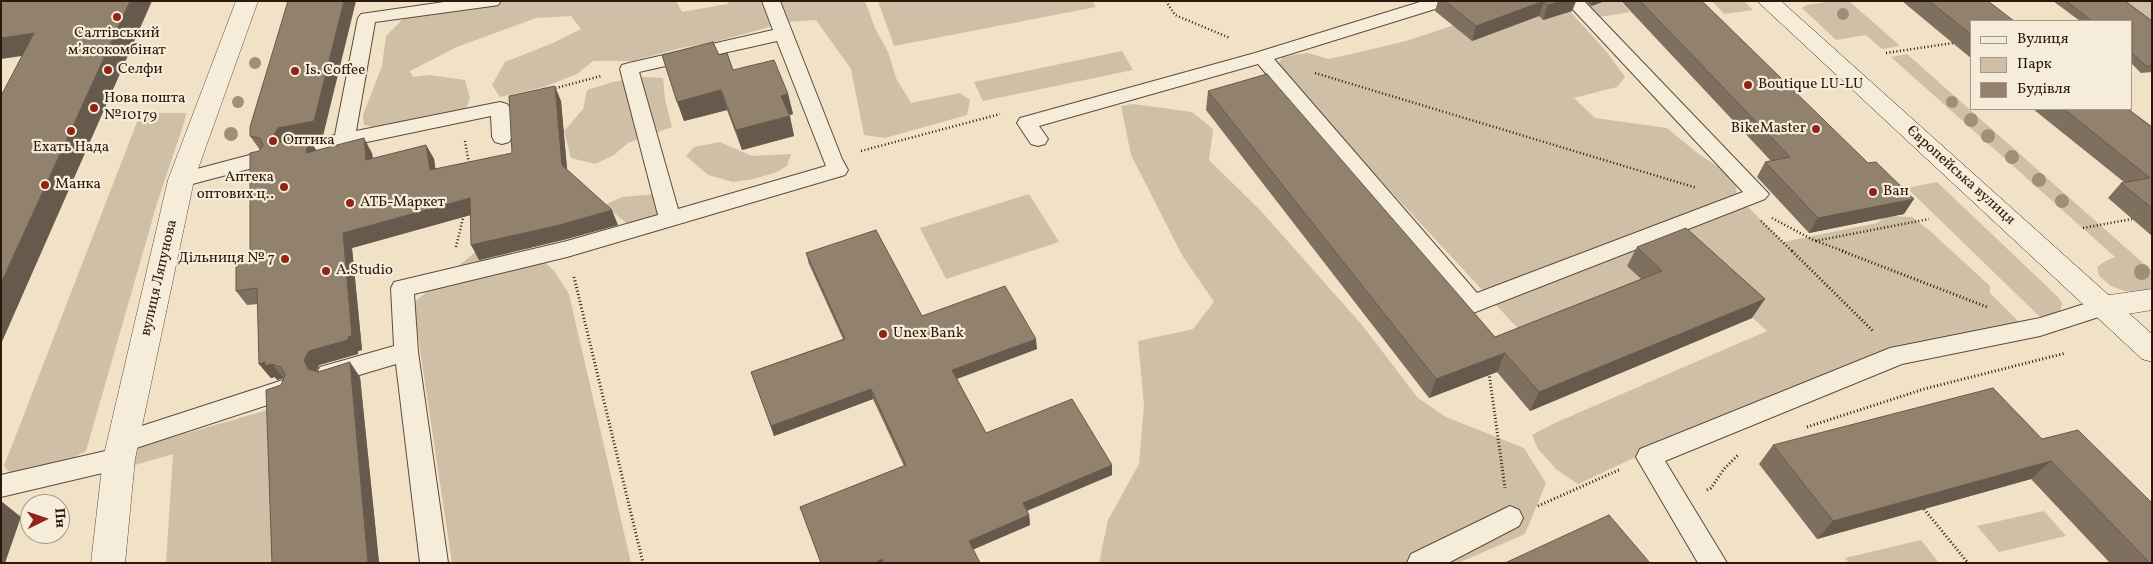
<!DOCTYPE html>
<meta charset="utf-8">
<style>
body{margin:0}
#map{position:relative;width:2153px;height:564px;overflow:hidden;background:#f1e1c6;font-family:Vollkorn,serif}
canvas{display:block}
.frame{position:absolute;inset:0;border:2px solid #2b1a0c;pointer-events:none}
.legend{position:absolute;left:1970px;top:20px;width:162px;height:90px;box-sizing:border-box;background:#f6ecda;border:1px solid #a59888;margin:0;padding:6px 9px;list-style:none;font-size:15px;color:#2b1a0c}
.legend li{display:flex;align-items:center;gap:10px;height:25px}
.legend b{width:25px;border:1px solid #a59888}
.north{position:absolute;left:20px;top:494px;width:50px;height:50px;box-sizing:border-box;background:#f6ecda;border:1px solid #a59888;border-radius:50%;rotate:86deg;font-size:14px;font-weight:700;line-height:20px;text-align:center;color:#2b1a0c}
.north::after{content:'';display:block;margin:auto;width:18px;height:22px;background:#8f2418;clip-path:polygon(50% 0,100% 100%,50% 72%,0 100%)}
</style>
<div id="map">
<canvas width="2153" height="564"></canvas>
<div class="frame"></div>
<ul class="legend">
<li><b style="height:6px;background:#f6ecda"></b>Вулиця</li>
<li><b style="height:14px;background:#cfbfa6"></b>Парк</li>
<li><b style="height:14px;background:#92816d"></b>Будівля</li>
</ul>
<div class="north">Пн</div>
</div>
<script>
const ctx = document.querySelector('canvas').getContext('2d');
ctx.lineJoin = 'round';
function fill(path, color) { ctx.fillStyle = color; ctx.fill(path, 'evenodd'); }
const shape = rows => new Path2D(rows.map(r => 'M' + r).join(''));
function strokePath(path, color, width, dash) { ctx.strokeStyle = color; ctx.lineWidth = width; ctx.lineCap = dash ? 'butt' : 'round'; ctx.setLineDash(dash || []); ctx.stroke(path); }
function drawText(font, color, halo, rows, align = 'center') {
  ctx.font = font + ' Vollkorn,serif'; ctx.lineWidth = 4.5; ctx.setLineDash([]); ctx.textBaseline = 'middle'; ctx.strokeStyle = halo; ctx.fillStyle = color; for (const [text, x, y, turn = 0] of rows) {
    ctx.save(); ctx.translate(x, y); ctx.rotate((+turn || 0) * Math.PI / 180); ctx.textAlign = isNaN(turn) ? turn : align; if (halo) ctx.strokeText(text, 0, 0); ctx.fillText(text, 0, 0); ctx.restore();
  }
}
fill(shape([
 [497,1,676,1,682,12,727,4,730,1,865,1,875,28,888,52,896,78,911,103,960,93,970,100,967,115,885,138,864,135,851,69,816,20,787,22,715,42,681,48,633,61,593,61,577,74,544,87,500,97,492,85,505,62,553,43,581,29,571,16,536,18,457,47,410,71,413,77,430,75,465,80,470,98,466,109,380,128,364,125,363,115,382,66,386,36,403,19],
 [878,1,1092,1,1096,7,894,46],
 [1584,1,1620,1,1630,12,1600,17],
 [1712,1,1744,1,1753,10,1724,14],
 [1833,1,1849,1,1900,46,1882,49,1866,35,1836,40,1802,8,1807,5],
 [2116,1,2152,1,2152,30],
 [1568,9,1606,51,1625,77,1617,87,1574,98,1595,118,1667,128,1696,152,1735,178,1737,196,1783,242,1877,223,1886,216,1912,217,1929,230,1990,286,1990,293,2023,326,1917,346,1666,443,1578,484,1556,469,1538,449,1532,435,1555,423,1767,331,1680,251,1628,266,1646,285,1523,334,1283,75,1277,65,1283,57,1293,55,1307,53,1329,59,1356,53,1406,41,1494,12],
 [1122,51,1133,70,983,101,974,82],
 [1907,54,2152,271,2152,292,2144,293,2125,291,2111,286,2099,276,2097,267,2107,260,2115,257,1891,57],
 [644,77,663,78,665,99,672,127,628,143,614,155,595,164,571,158,564,131,583,109,587,90,613,82],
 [1133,104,1192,112,1213,129,1209,160,1261,211,1362,325,1418,398,1446,417,1524,448,1546,483,1525,534,1458,563,1099,563,1108,520,1139,464,1144,405,1138,341,1193,329,1214,302,1182,255,1131,155,1121,106],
 [158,113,186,113,184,123,158,200,86,451,69,460,12,475,4,466,137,122],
 [720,142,752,156,791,154,787,166,777,172,754,179,733,182,708,175,686,156,694,147],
 [1937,182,2058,297,2062,303,2060,314,2041,318,1907,188],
 [656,194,662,217,650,225,626,223,605,205,622,197],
 [1029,194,1059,242,946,279,920,228],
 [478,250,539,256,554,271,569,294,631,563,452,563,413,303],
 [278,407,284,563,166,563,173,454,132,466,135,448],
 [2044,511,2066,536,1999,552,1977,526],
 [1921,540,1939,563,1849,563,1845,558]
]), '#cfbfa6');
const service = shape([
 [451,1,501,1,498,5,492,6,375,22,356,131,500,102,507,104,510,108,512,137,509,142,502,144,495,142,492,137,491,116,295,157,288,155,285,150,288,145,335,135,358,18,361,14,451,1],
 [762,1,780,1,842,159,848,170,845,175,567,257,414,294,418,352,448,563,420,563,396,364,329,384,320,381,317,374,320,367,394,346,391,288,394,282,567,241,658,215,620,69,622,65,629,63,773,30,762,1],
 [777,41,826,166,678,209,639,72,777,41],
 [1423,1,1451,1,1448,5,1274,59,1477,293,1743,192,1565,1,1584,1,1769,194,1765,199,1473,313,1465,310,1258,64,1039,126,1048,139,1045,144,1038,146,1031,144,1017,123,1020,118,1255,53,1423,1],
 [261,152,268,154,271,159,268,164,181,187,174,185,171,180,174,175,261,152],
 [2103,298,2111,301,2114,307,2111,313,2040,336,1902,364,1665,461,1727,563,1698,563,1636,457,1640,449,1890,348,2040,318,2103,298],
 [283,380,292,383,295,390,292,397,127,451,132,459,128,467,1,497,1,475,114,449,110,442,114,435,283,380],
 [1510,506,1519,510,1523,518,1519,526,1448,563,1407,563,1411,554,1510,506]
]);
const minor = shape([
 [2152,289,2152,310,2103,318,2093,314,2089,307,2093,300,2103,296,2152,289]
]);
const tertiary = shape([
 [236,1,258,1,194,180,135,459,125,563,91,563,103,459,168,180,236,1]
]);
const secondary = shape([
 [1757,1,1781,1,2152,334,2152,362,2142,359,1757,1]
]);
strokePath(service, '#5c4c3a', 2);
strokePath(minor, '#5c4c3a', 1);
strokePath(tertiary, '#5c4c3a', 1);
strokePath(secondary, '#2b1a0c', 1);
strokePath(shape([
 [1166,1,1175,15,1230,38],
 [1886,53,1953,43],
 [1315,73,1697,188],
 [552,89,601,76],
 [465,141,469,164],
 [861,151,1000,114],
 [1772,218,1815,241,1929,219],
 [1761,221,1793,252],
 [2083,228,2132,219],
 [1816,241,1846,252],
 [456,247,464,214]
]), '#2b1a0c', 2.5, [1, 2.5]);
strokePath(shape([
 [1792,251,1874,332],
 [1842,251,1987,307],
 [574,277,643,563],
 [1489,373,1505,488],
 [1807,427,1924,389,2066,353],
 [1707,490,1711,488,1724,469,1739,454],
 [1538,506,1621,469],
 [1924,509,1968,563]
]), '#2b1a0c', 3, [1, 2.5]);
fill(service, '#f6ecda');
fill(minor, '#f6ecda');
fill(tertiary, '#f6ecda');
fill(secondary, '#f6ecda');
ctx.fillStyle = '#9f8f79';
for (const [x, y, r] of [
 [1843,14,6],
 [255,63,6],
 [238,102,6],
 [1952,102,6],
 [1971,120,7],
 [231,134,7],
 [1988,136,7],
 [2012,157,7],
 [2039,180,7],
 [2062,201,7],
 [2142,272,8]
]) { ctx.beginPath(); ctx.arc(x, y, r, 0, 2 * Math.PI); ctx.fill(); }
fill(shape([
 [1438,1,1576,1,1572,11,1543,20,1539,16,1472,41,1435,11],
 [1586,1,1605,1,1591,6],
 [1621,1,1702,1,1904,214,1809,233,1757,177,1765,162,1771,161],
 [1902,1,1988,1,1972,21,1972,59],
 [2053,1,2125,1,2152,21,2152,72,2141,73,2132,64,2132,21,2080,21],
 [662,55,719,55,733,70,788,94,793,114,789,115,794,136,742,150,727,110,684,121],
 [1208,91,1495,337,1641,279,1627,266,1637,247,1752,318,1530,411,1497,372,1429,398,1206,110],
 [561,101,567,170,618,225,567,239,479,260,470,215,352,248,362,350,358,351,358,354,319,365,317,371,360,377,379,563,272,563,281,385,284,378,277,380,275,377,271,378,259,364,258,304,247,305,236,291,250,260,259,151,260,150,250,136,323,136,287,144,309,139,316,151,372,153,373,159,426,145,434,159,435,169,512,153],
 [2033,109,2128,109,2152,127,2152,236,2108,198,2121,183,2124,182],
 [806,253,922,316,1037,349,957,379,986,433,1112,465,1112,475,1027,511,1029,515,1030,525,973,549,980,563,821,563,800,507,904,466,873,399,774,436,751,372,843,339,809,264],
 [2042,439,2152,563,2110,563,2031,479,1817,539,1759,464,1773,445]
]), '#7e6f5e');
fill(shape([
 [130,1,152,1,1,344,1,283],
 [344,1,356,1,323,136,288,143,283,149,277,141,274,134],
 [1544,1,1539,16,1472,41,1476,26],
 [1561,1,1576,1,1572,11,1543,20,1548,5],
 [1593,1,1605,1,1591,6],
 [34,33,49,52,1,59,1,38],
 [555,86,561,101,568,180,562,165],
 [721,90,727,110,684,121,677,102],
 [788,94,793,114,786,116,781,96],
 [790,116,794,136,742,150,736,130],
 [364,138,372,153,375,175,366,160],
 [309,139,319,154,306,153],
 [426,145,434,159,438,185,430,170],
 [470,198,478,213,352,248,362,350,358,351,358,354,319,365,315,375,308,369,304,360,343,233],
 [1914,199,1904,214,1809,233,1818,218],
 [612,210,618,225,567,239,479,260,471,245],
 [1765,299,1752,318,1530,411,1539,392],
 [1036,339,1037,349,953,380,952,370],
 [1505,353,1497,372,1429,398,1436,379],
 [265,362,272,364,284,378,277,380,275,377,271,378,259,364],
 [350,362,360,377,379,563,368,563],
 [871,389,873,399,774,436,771,426],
 [2051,461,2031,479,1817,539,1833,521],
 [1112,465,1112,475,1023,512,1023,503],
 [1,501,21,517,5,563,1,563],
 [1029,515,1030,525,970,551,969,541],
 [882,559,883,563,875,563]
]), '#665a4c');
const building = shape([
 [1,1,130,1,1,283,1,96,34,33,1,38,1,1],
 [288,1,344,1,314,121,278,128,274,134,277,141,286,144,309,139,306,153,364,138,366,160,426,145,430,170,512,153,509,96,555,86,562,165,612,210,560,225,471,245,470,198,343,233,352,336,348,337,348,340,309,351,304,360,308,369,318,372,350,362,368,563,272,563,266,390,281,385,285,375,281,367,272,364,265,366,265,362,259,364,257,288,236,291,236,263,250,260,250,153,259,151,263,145,260,138,250,136,250,127,288,1],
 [1445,1,1561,1,1548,5,1544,1,1476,26,1445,1],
 [1640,1,1702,1,1868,163,1876,162,1914,199,1818,218,1765,162,1790,157,1640,1],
 [1929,1,1988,1,2014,21,1972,21,1972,35,1929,1],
 [2066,1,2125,1,2152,21,2152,66,2146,66,2132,53,2132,21,2092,21,2066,1],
 [713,42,719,55,727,53,733,70,774,60,788,94,781,96,790,116,736,130,721,90,677,102,662,55,713,42],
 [1267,74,1495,337,1662,271,1637,247,1686,228,1765,299,1539,392,1505,353,1436,379,1208,91,1267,74],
 [2064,109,2128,109,2152,127,2152,208,2121,183,2150,178,2064,109],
 [876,230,922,316,1005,286,1036,339,952,370,986,433,1072,399,1112,465,1023,503,1029,515,969,541,980,563,884,563,882,559,875,563,821,563,800,507,906,465,871,389,771,426,751,372,845,339,806,253,876,230],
 [1993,388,2042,439,2078,430,2152,503,2152,563,2150,563,2051,461,1833,521,1773,445,1993,388],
 [1609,515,1650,563,1505,563,1609,515]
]);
fill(building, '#92816d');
strokePath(building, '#665a4c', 1);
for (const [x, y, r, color] of [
 [117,17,5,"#8f2418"],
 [108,70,5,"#8f2418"],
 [295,71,5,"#8f2418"],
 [1748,85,5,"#8f2418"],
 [94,108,5,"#8f2418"],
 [1816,129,5,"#8f2418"],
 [71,131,5,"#8f2418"],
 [273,141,5,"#8f2418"],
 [45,185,5,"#8f2418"],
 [284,187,5,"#8f2418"],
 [1873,192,5,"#8f2418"],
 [350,203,5,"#8f2418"],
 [285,259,5,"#8f2418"],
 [326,271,5,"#8f2418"],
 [883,334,5,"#8f2418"]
]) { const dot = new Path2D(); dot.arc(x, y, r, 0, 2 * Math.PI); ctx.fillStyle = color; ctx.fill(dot); strokePath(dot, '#f6ecda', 2); }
drawText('15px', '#2b1a0c', '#f6ecda', [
 ["Салтівський",117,34,"center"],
 ["мʼясокомбінат",117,51,"center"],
 ["Селфи",118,70],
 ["Is. Coffee",305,71],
 ["Boutique LU-LU",1758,85],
 ["Нова пошта",104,99],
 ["№10179",104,116],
 ["BikeMaster",1806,129,"right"],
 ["Оптика",283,141],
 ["Ехать Нада",71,148,"center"],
 ["Аптека",274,178,"right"],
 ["оптових ц‥",274,195,"right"],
 ["Манка",55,185],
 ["Ван",1883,192],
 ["АТБ-Маркет",360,203],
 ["Дільниця № 7",275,259,"right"],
 ["A.Studio",336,271],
 ["Unex Bank",893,334]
], 'left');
drawText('15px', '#2b1a0c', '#f6ecda', [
 ["Європейська вулиця",1960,176,42],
 ["вулиця Ляпунова",160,278,-77]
]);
</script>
